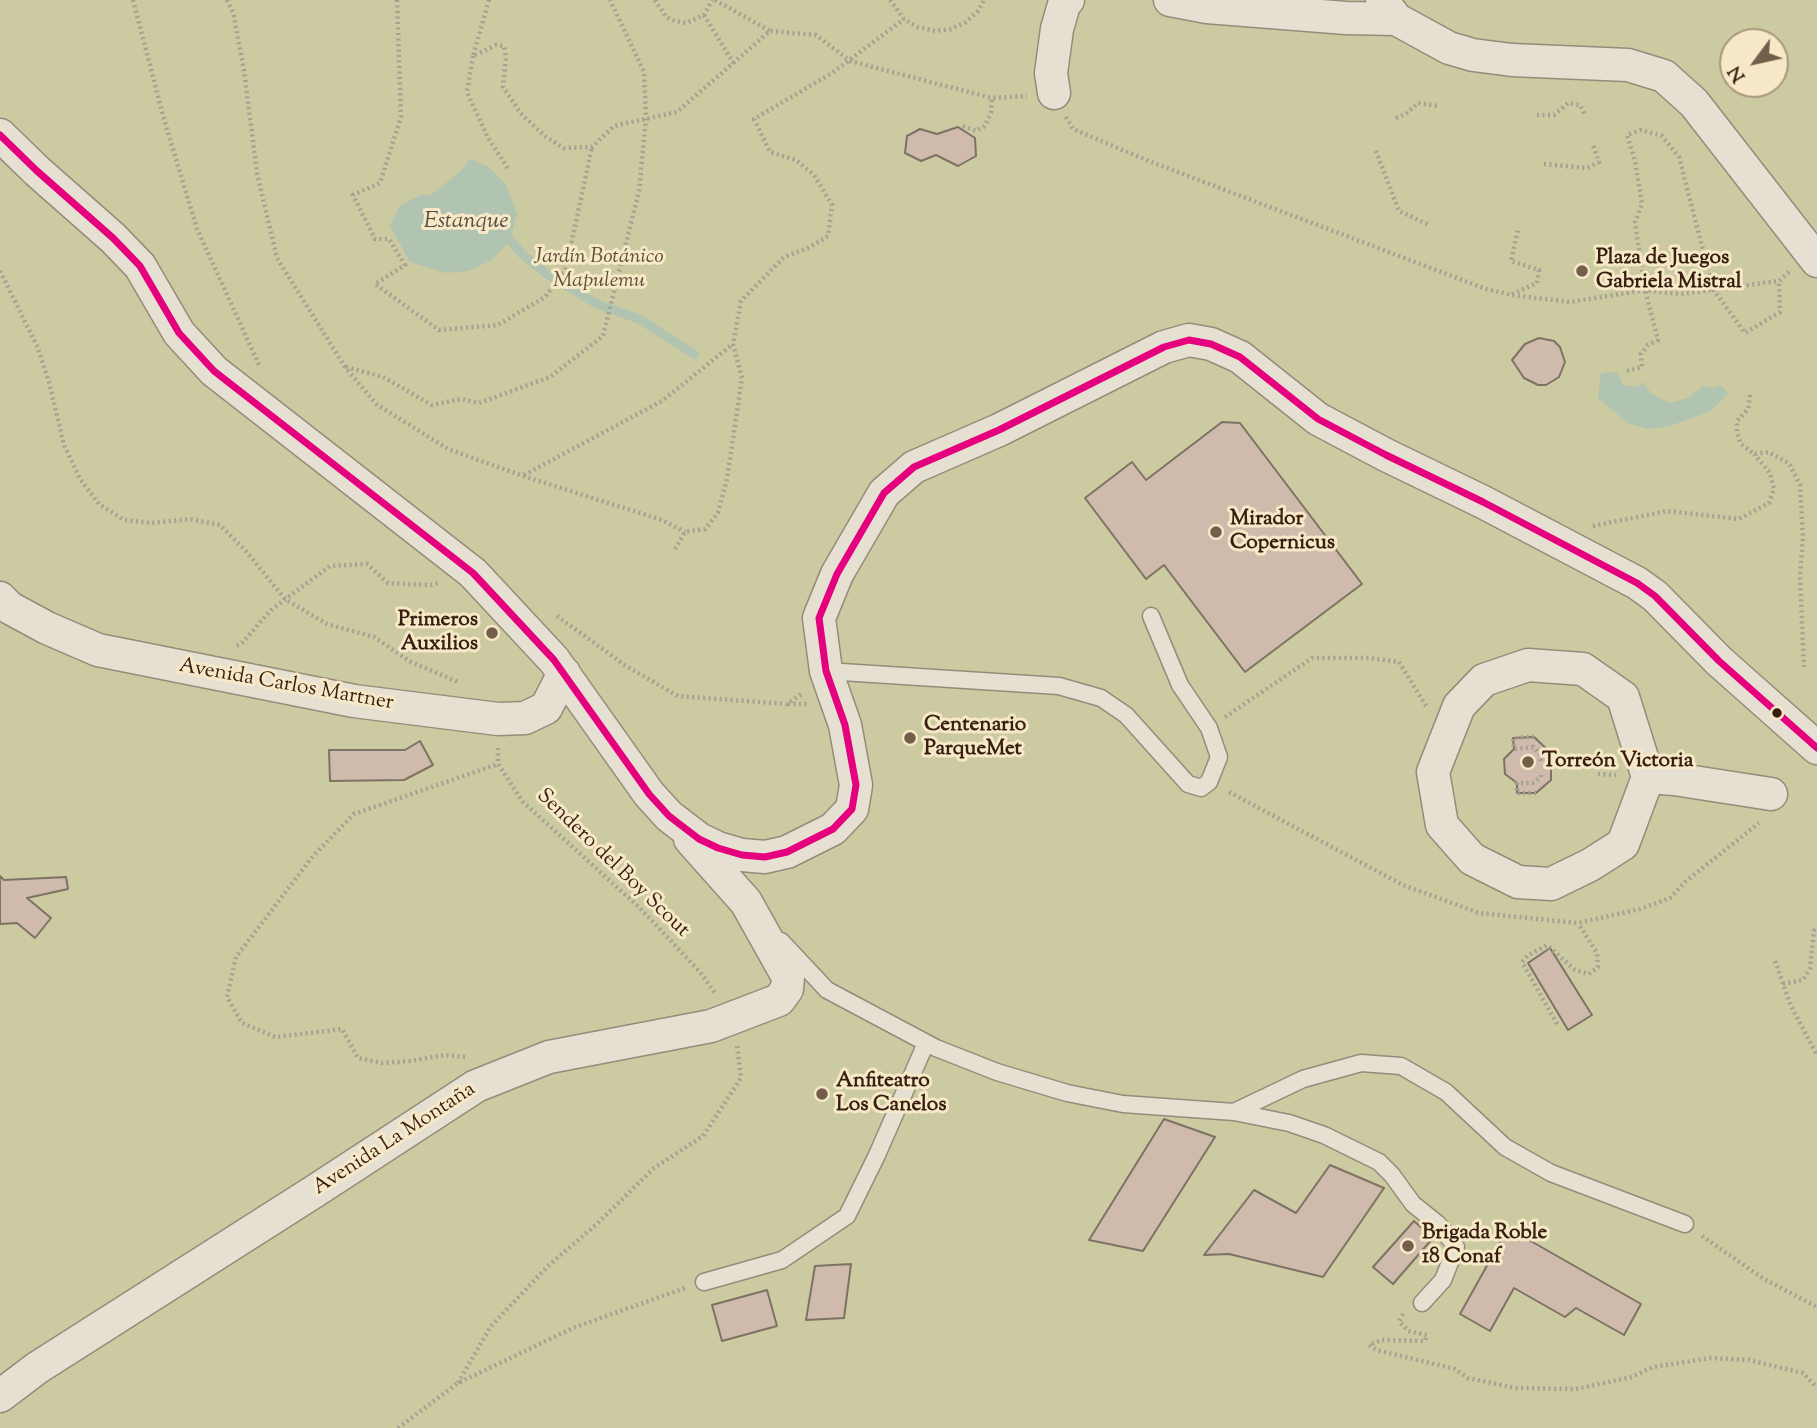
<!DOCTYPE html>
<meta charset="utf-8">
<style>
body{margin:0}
#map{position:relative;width:1817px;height:1428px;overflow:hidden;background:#e2d5ba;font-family:"Sorts Mill Goudy",serif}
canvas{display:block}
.north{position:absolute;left:1719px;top:28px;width:70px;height:70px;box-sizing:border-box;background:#f7e8c7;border:2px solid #aa977e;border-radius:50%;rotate:237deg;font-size:19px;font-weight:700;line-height:28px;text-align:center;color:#371e11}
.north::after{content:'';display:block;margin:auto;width:24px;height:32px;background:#735e4c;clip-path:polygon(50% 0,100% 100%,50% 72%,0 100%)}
</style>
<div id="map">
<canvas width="1817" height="1428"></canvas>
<div class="north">N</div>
</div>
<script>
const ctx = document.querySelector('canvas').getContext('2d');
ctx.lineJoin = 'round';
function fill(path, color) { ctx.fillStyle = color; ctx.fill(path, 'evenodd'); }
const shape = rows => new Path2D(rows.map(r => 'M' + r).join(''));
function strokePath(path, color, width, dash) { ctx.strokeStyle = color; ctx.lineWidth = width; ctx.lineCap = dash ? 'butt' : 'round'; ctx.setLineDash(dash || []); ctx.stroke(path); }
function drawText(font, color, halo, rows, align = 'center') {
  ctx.font = font + ' "Sorts Mill Goudy",serif'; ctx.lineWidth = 6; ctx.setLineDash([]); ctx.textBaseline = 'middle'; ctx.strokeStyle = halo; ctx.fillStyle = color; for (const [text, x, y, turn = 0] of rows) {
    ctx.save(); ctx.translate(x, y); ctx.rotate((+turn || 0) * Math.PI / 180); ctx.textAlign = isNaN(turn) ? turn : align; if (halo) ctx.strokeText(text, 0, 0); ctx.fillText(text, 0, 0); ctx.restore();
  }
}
fill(shape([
 [0,0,1817,0,1817,1428,0,1428],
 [1733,42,1775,42,1775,84,1733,84]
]), '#cbcaa0');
fill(shape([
 [470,159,489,167,506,185,517,214,510,240,492,260,468,271,446,273,410,262,390,226,400,206,420,195,431,195,461,171],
 [1617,372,1623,385,1638,387,1642,382,1652,394,1669,403,1688,398,1703,386,1713,388,1721,385,1728,394,1711,411,1670,426,1648,429,1630,424,1598,398,1601,373]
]), '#b1c3b1');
strokePath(shape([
 [510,240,522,254,547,274,597,304,639,319,694,354]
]), '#b1c3b1', 9);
const building = shape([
 [958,127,975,138,976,156,958,166,936,155,921,161,905,153,907,136,920,129,937,134,958,127],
 [1539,338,1554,341,1560,347,1565,362,1559,377,1546,385,1538,385,1524,378,1512,360,1525,344,1539,338],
 [1222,422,1240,423,1362,584,1245,672,1164,565,1146,579,1085,498,1132,462,1146,480,1222,422],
 [1534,737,1551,753,1551,780,1536,793,1517,793,1517,783,1505,774,1504,759,1514,749,1513,738,1534,737],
 [420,741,433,765,404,780,330,781,329,750,405,750,420,741],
 [0,876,4,880,66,877,68,889,27,898,51,918,35,938,17,923,0,924,0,876],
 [1550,948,1592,1015,1568,1030,1528,963,1550,948],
 [1164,1119,1215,1137,1143,1251,1089,1240,1164,1119],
 [1330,1165,1384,1188,1323,1277,1229,1254,1204,1255,1254,1190,1296,1213,1330,1165],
 [1414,1221,1433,1238,1393,1284,1373,1267,1414,1221],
 [1508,1228,1641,1304,1624,1335,1576,1308,1565,1317,1514,1288,1490,1331,1460,1314,1508,1228],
 [851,1264,844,1318,806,1320,815,1266,851,1264],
 [767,1290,777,1326,722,1341,712,1305,767,1290]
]);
fill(building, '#cfbaac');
strokePath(building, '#7d7364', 2);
const lane = shape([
 [826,671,1059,686,1101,698,1126,715,1188,784,1201,788,1209,782,1219,757,1209,728,1180,685,1151,616],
 [781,941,827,990,936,1048,997,1072,1067,1093,1123,1104,1234,1112,1289,1123,1324,1135,1379,1162,1392,1175,1413,1204,1438,1224,1456,1247,1443,1280,1422,1303],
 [1234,1112,1303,1079,1361,1063,1401,1066,1446,1092,1505,1147,1551,1173,1685,1224],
 [704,1282,782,1260,847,1216,877,1155,926,1043]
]);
const street = shape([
 [1170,0,1207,7,1346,18,1396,19],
 [1382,0,1396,19,1449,48,1473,55,1512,60,1628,65,1664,76,1694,103,1817,261],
 [1054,93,1051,73,1057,29,1065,1,1068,0],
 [0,135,37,171,113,238,140,266,179,333,214,371,473,573,554,660,649,794,669,816,699,839,718,848,742,855,765,857,787,852,833,829,852,809,856,785,845,725,826,671,819,618,837,574,884,493,914,467,999,430,1164,347,1189,340,1211,344,1240,357,1318,419,1386,455,1483,502,1637,583,1655,596,1719,661,1817,748],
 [0,598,10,608,47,628,98,650,354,701,498,719,525,718,546,708,564,673],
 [1648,777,1623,844,1590,865,1551,884,1518,882,1472,859,1442,825,1433,772,1459,706,1484,680,1528,665,1583,669,1623,697,1648,777,1674,779,1771,794],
 [0,1396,37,1368,315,1191,476,1086,549,1057,711,1026,779,1000,787,989,788,977,746,902,690,839]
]);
strokePath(lane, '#968b7a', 19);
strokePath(street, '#968b7a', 35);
strokePath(shape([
 [133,0,164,119,197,229,260,367],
 [227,0,233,12,244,70,257,173,277,258,345,367,376,404,448,449,523,476,662,520,685,532],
 [397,0,401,117,380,183,353,195,375,239,389,239,405,265,375,284,439,330,498,325,545,297,566,268,592,147],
 [489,0,473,56,496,45,504,46,506,57,503,87,522,115,546,137,564,148,592,147,614,126,677,112,770,31,816,35,850,61,992,98,1027,96],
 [655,0,666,17,675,21,686,23,704,15,712,0],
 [715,0,770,31],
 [890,0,904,19,918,27,935,31,951,29,966,22,978,11,984,0],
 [704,15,734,64],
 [473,56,467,92,488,138,509,170],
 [1537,115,1554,115,1568,103,1580,105,1585,115],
 [1066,117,1073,129,1146,160,1486,289,1512,295,1570,302,1645,290,1681,294,1779,281,1790,271],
 [1396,118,1406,114,1418,103,1438,106],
 [963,126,976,131,985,126,991,112,992,98],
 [1376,151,1399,211,1429,225],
 [1544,164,1587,168,1599,162,1593,145],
 [0,271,37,346,49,382,64,445,80,479,99,504,124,520,152,523,190,519,220,525,245,550,285,599,327,624,374,637,411,662,458,682],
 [1512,294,1537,283,1539,270,1511,261,1518,230],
 [346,367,383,377,432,405,461,399,479,403,550,377,603,336,639,191,646,118,644,72,610,0],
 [1627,371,1642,367,1641,354,1648,345,1658,340,1645,290,1635,222,1642,204,1635,161,1627,135,1641,130,1662,136,1679,157,1713,289,1745,333,1780,312,1779,281],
 [1750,395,1748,409,1737,421,1737,433,1741,444,1754,454,1768,452,1789,463,1800,485,1803,537,1800,576,1804,667],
 [524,475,662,401,733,344],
 [1593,526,1667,511,1739,519,1769,503,1774,489,1770,473,1754,454],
 [675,549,685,532,705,529,718,513,727,479,742,378,733,344,741,301,784,257,808,248,828,236,832,205,814,175,796,160,770,152,754,119,832,73,904,19],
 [557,616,626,666,678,696,787,704,803,693],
 [237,646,243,642,271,610,330,566,367,564,388,583,431,585,439,583],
 [788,704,808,704],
 [1225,717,1312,658,1370,658,1399,662,1426,706],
 [1534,737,1513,738,1514,749,1533,747,1540,754,1541,761],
 [498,748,498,764,523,802,640,908,700,972,716,994],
 [1598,774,1616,775],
 [1229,792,1403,885,1479,913,1578,923,1640,909,1670,898,1685,882,1759,823],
 [1536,793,1517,793,1517,783,1533,783,1541,777,1541,772],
 [1775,961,1791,1006,1817,1055],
 [1783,984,1803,980,1810,968,1814,931,1817,928],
 [1557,1024,1522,962,1527,956,1547,945,1575,970,1589,974,1598,967,1597,953,1578,923],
 [465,1057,445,1055,410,1061,382,1063,358,1058,342,1029,275,1037,242,1023,227,997,236,957,313,856,354,814,498,764],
 [1702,1236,1764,1279,1817,1307],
 [1403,1314,1399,1321,1408,1331,1427,1335,1425,1341,1382,1340,1369,1345,1376,1350,1455,1369,1468,1378,1516,1388,1576,1389,1632,1377,1653,1367,1711,1358,1749,1360,1803,1373,1817,1388],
 [458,1383,491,1326,548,1266,598,1223,654,1168,703,1136,741,1078,737,1045],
 [398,1428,458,1383,573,1328,685,1288]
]), '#a69f93', 4.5, [2, 3.5]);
strokePath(lane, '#e6e0d3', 16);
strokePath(street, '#e6e0d3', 32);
strokePath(shape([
 [0,135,37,171,113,238,140,266,179,333,214,371,473,573,554,660,649,794,669,816,699,839,718,848,742,855,765,857,787,852,833,829,852,809,856,785,845,725,826,671,819,618,837,574,884,493,914,467,999,430,1164,347,1189,340,1211,344,1240,357,1318,419,1386,455,1483,502,1637,583,1655,596,1719,661,1817,748]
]), '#e5007d', 7);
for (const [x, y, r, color] of [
 [1582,271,7,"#735e4c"],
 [1216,532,7,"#735e4c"],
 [492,633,7,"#735e4c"],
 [1777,713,6,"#371e11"],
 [910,738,7,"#735e4c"],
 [1528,762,7,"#735e4c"],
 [822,1094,7,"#735e4c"],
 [1408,1246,7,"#735e4c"]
]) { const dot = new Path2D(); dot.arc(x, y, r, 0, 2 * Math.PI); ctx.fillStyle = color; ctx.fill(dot); strokePath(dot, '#f7e8c7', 2.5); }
drawText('italic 21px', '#5e4f36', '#f7e8c7', [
 ["Jardín Botánico",599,258],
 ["Mapulemu",599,282]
]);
drawText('bold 21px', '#371e11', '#f7e8c7', [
 ["Plaza de Juegos",1596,259],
 ["Gabriela Mistral",1596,283],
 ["Mirador",1230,520],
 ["Copernicus",1230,544],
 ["Primeros",478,621,"right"],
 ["Auxilios",478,645,"right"],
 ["Centenario",924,726],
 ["ParqueMet",924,750],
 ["Torreón Victoria",1542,762],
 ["Anfiteatro",836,1082],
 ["Los Canelos",836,1106],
 ["Brigada Roble",1422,1234],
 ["18 Conaf",1422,1258]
], 'left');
drawText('21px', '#371e11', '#f7e8c7', [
 ["Avenida Carlos Martner",286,686,10],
 ["Sendero del Boy Scout",612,864,44],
 ["Avenida La Montaña",395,1140,-33]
]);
drawText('italic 23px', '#554d40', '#f7e8c7', [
 ["Estanque",466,223]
]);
</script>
